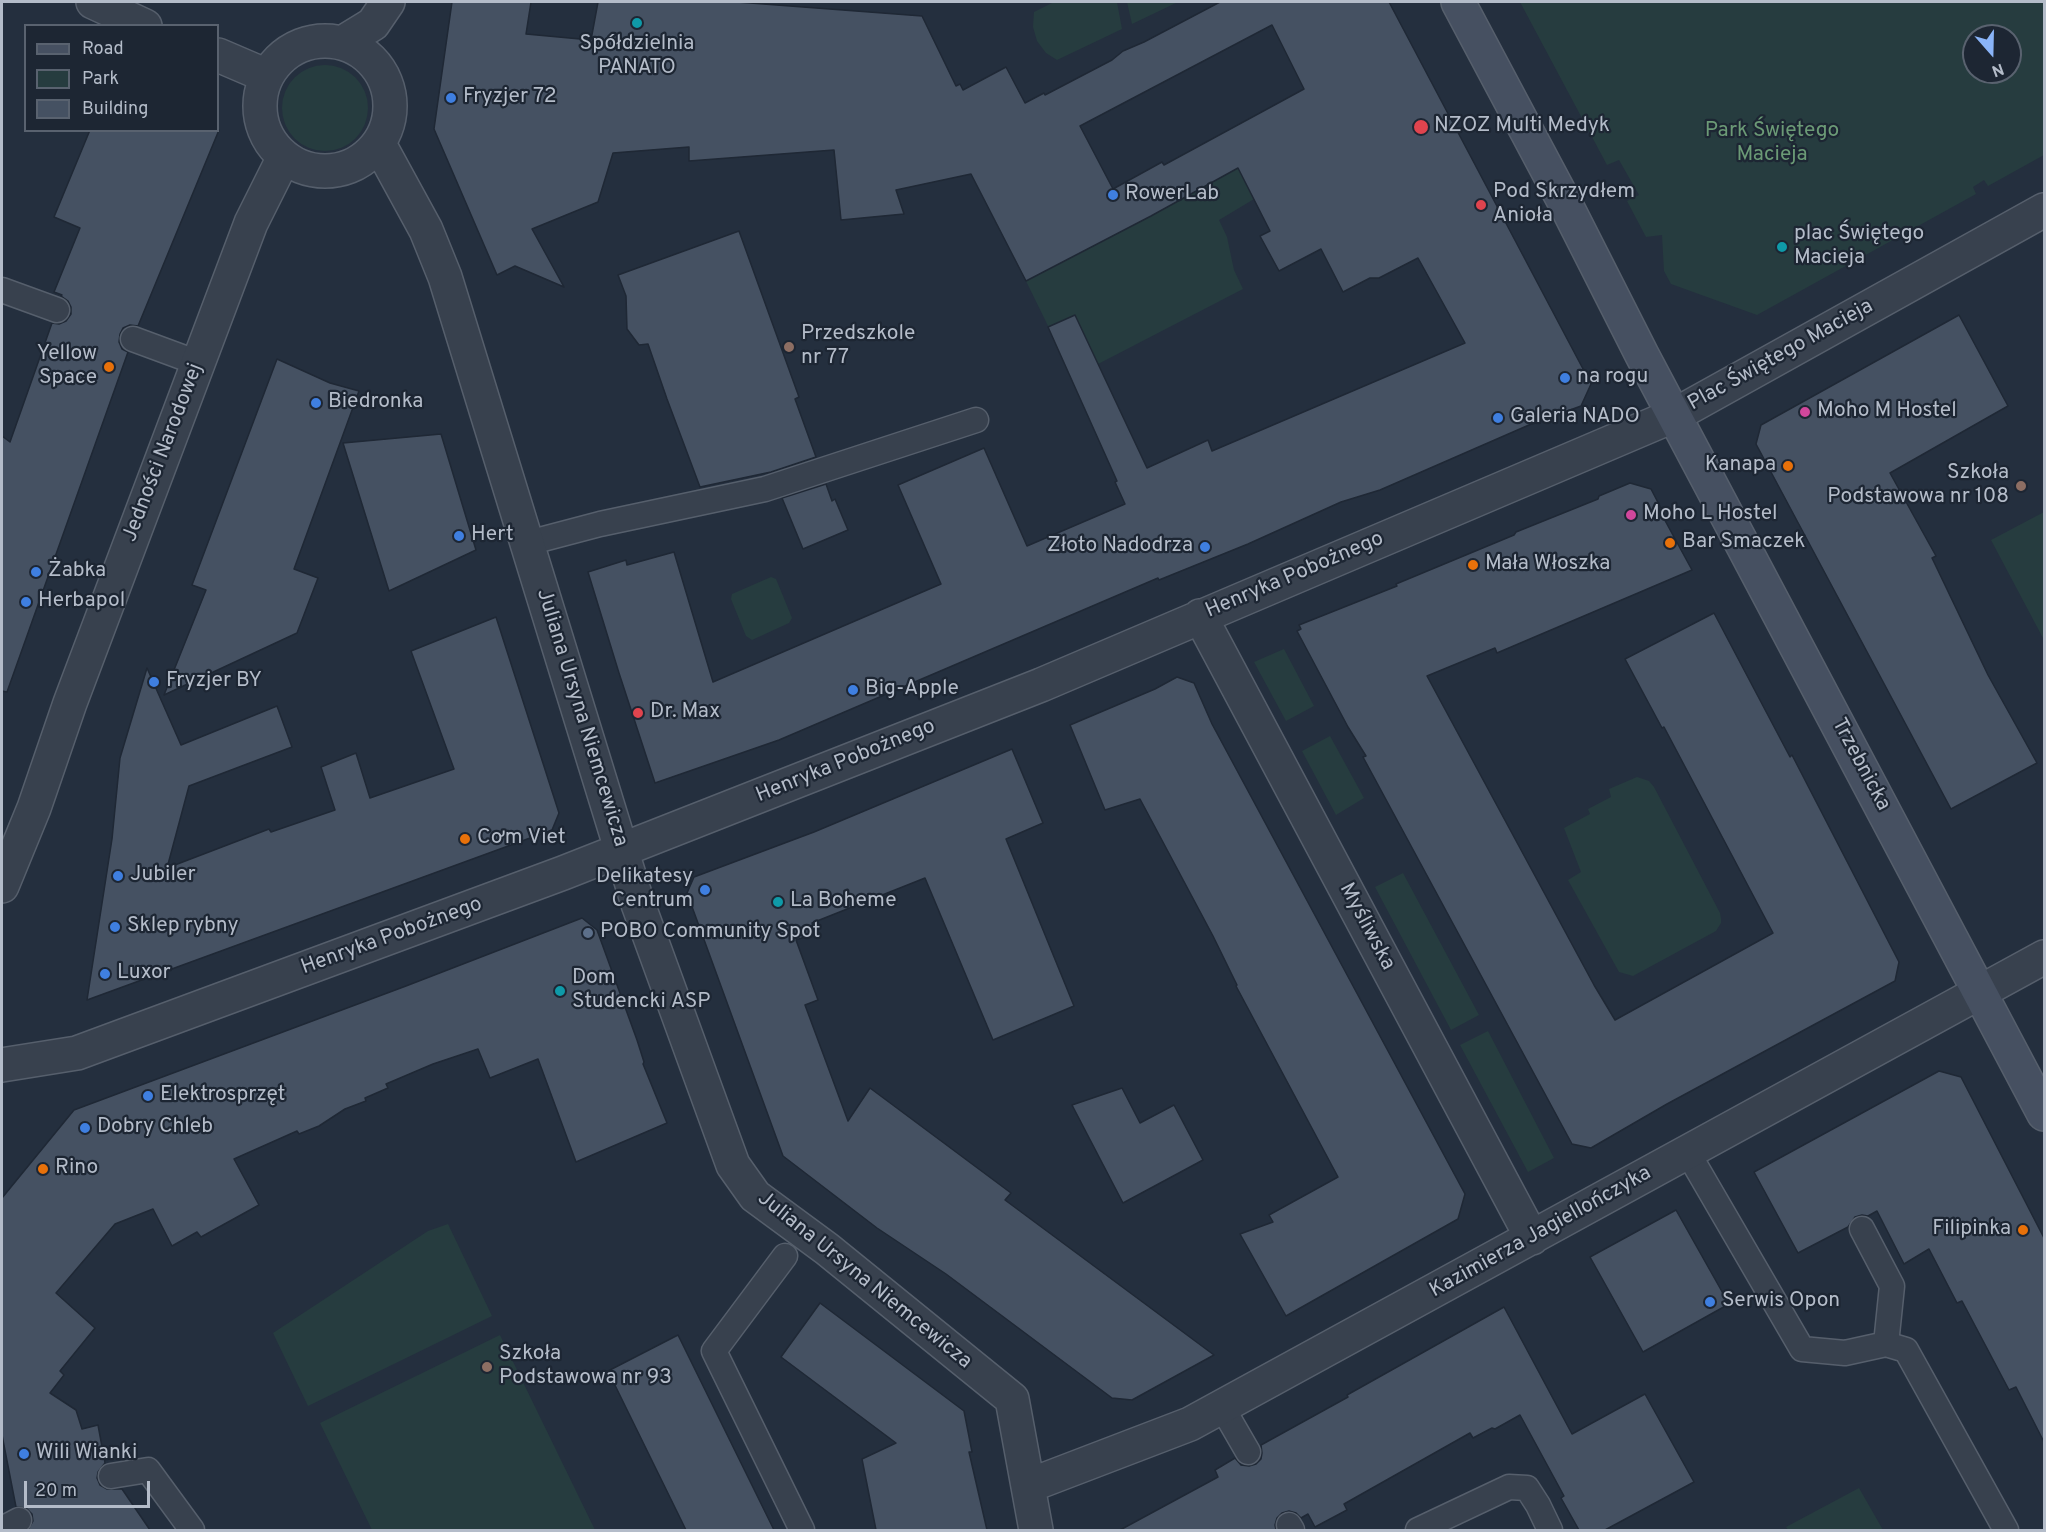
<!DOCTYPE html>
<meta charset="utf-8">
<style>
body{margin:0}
#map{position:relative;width:2046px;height:1532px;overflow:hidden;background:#242f3e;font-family:Overpass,sans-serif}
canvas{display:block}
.frame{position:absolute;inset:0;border:3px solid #b4bcc9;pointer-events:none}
.legend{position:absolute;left:24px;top:24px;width:195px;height:108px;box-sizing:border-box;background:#1d2633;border:2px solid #59626f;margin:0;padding:8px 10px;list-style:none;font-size:18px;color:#b4bcc9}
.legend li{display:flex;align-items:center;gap:12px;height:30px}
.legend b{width:30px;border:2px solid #59626f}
.north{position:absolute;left:1962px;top:24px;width:60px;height:60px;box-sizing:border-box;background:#1d2633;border:2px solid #59626f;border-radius:50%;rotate:160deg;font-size:16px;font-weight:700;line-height:24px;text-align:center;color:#b4bcc9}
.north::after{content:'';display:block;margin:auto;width:21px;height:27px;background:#8ab4f8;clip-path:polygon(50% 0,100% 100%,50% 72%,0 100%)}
.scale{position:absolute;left:24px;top:1481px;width:126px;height:27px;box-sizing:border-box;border:3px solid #b4bcc9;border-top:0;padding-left:8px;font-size:18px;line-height:21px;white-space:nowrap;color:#b4bcc9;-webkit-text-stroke:4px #1d2633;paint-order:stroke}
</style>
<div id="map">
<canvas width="2046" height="1532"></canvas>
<div class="frame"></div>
<ul class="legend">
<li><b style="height:8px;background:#465061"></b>Road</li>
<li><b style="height:16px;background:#263c3f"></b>Park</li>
<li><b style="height:16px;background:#455162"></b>Building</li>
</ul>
<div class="north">N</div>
<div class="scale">20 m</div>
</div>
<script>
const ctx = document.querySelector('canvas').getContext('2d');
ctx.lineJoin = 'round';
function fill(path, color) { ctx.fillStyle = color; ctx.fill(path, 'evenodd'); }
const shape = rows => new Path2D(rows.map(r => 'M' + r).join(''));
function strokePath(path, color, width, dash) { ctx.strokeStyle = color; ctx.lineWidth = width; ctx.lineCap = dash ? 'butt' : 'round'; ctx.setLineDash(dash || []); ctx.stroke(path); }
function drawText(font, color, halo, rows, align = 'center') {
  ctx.font = font + ' Overpass,sans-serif'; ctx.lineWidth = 4.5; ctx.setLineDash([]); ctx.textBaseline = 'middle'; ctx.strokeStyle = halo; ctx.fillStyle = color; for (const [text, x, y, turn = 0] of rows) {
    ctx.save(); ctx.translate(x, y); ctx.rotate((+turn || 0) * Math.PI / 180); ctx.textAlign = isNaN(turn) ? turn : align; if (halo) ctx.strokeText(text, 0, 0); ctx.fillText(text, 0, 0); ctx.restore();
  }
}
fill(shape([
 [1054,2,1117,2,1122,29,1057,60,1046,53,1037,41,1033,27,1034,12],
 [1127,2,1178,2,1132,24],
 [1520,2,2044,2,2044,155,1988,186,1984,180,1973,187,1976,194,1757,315,1671,284,1664,271,1662,235,1646,237,1627,201,1639,195,1619,160,1607,165],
 [1974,36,2010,36,2010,72,1974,72],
 '282 108a43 43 0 1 1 86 0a43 43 0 1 1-86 0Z',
 [1238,168,1254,199,1219,220,1227,237,1234,270,1243,289,1073,377,1026,281,1151,216],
 [2044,512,2044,640,1991,540],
 [771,577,776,579,792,618,789,623,752,640,746,636,731,599,732,594],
 [1284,649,1314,706,1286,721,1254,662],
 [1330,736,1364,798,1336,815,1302,751],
 [1637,777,1649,781,1654,787,1720,913,1721,919,1721,923,1716,931,1633,976,1619,972,1568,880,1581,872,1564,828,1590,814,1588,809,1611,797,1609,789],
 [1403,873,1479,1015,1451,1030,1375,887],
 [1488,1031,1554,1158,1528,1172,1460,1045],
 [448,1224,492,1316,308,1406,273,1333,428,1231],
 [500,1335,595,1530,372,1530,320,1423],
 [1859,1488,1883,1530,1788,1530,1786,1527]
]), '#263c3f');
const building = shape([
 [452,2,531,2,526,34,591,40,598,2,737,2,922,16,956,86,960,84,963,90,1006,67,1025,103,1044,93,1045,95,1112,60,1123,51,1144,42,1220,2,1389,2,1591,384,1581,406,1529,425,1380,490,1341,502,1248,544,1159,580,1158,578,779,740,655,783,619,673,588,572,626,560,627,565,674,552,713,682,941,584,898,485,984,448,1027,546,1125,504,1115,482,1117,481,1048,327,1075,315,1147,468,1208,440,1212,451,1465,343,1418,258,1379,278,1370,278,1343,292,1321,249,1279,271,1260,236,1270,231,1238,168,1151,216,1026,281,971,174,896,190,904,214,841,220,834,150,689,161,689,147,613,153,598,202,532,229,564,287,515,266,497,275,434,129,452,2],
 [1272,25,1304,89,1164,165,1162,162,1113,189,1080,126,1272,25],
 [90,130,219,130,138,326,130,325,123,328,120,334,119,342,122,349,128,352,7,692,2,691,2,436,10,442,52,323,59,324,66,321,71,314,71,307,68,301,61,296,62,295,54,292,80,228,54,217,90,130],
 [739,231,799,397,795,399,816,457,771,472,700,487,667,399,648,344,639,345,627,329,626,296,618,275,739,231],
 [1959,315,2008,406,1890,473,1936,556,1932,558,1988,675,2037,763,1951,809,1756,444,1761,425,1959,315],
 [277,359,330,383,359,391,294,569,318,578,297,633,164,695,206,590,192,585,277,359],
 [441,434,476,550,389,591,343,443,441,434],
 [1630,483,1651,489,1664,514,1662,515,1692,570,1497,653,1495,648,1427,676,1594,985,1615,1020,1773,933,1664,727,1662,728,1625,659,1714,613,1790,757,1792,755,1899,962,1895,981,1667,1104,1591,1148,1572,1144,1363,757,1366,756,1348,727,1297,631,1301,629,1299,625,1397,586,1396,584,1514,535,1516,532,1598,499,1599,496,1630,483],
 [826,484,832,501,835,499,848,530,803,549,782,498,826,484],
 [496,617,559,813,552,830,87,1000,112,839,120,758,147,668,181,745,277,706,292,747,189,786,167,868,269,829,271,832,335,810,321,767,356,753,370,798,454,769,411,651,496,617],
 [1177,677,1194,683,1212,724,1465,1194,1458,1219,1286,1316,1240,1234,1273,1222,1269,1215,1338,1177,1236,986,1237,985,1213,936,1140,799,1105,810,1070,725,1155,689,1177,677],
 [1012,749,1043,823,1006,839,1074,1006,993,1040,925,878,812,923,816,933,796,940,818,1000,805,1005,848,1121,870,1088,1011,1193,1005,1200,1214,1355,1132,1400,1112,1398,946,1274,877,1228,783,1156,687,893,694,877,814,832,1012,749],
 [582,918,597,930,637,1040,644,1062,643,1064,667,1123,576,1162,538,1059,490,1078,478,1049,433,1064,386,1084,388,1088,365,1098,366,1101,345,1109,319,1126,299,1134,297,1131,234,1159,259,1205,201,1237,197,1232,172,1246,153,1209,115,1224,56,1293,95,1328,60,1371,64,1375,50,1393,76,1410,82,1429,98,1425,105,1463,98,1472,97,1478,100,1485,107,1489,122,1489,150,1530,28,1530,33,1521,32,1514,26,1508,16,1507,2,1435,2,1198,74,1110,406,986,582,918],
 [1939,1071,1961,1077,2044,1238,2044,1442,2016,1387,2009,1390,1962,1301,1957,1303,1929,1249,1904,1264,1877,1211,1868,1216,1862,1215,1855,1217,1848,1227,1798,1253,1754,1172,1939,1071],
 [1122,1088,1140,1123,1174,1105,1203,1160,1123,1203,1072,1105,1122,1088],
 [1676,1210,1729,1304,1643,1352,1590,1257,1676,1210],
 [820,1303,964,1411,972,1452,969,1452,987,1530,876,1530,862,1459,896,1443,781,1357,820,1303],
 [1504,1307,1572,1434,1645,1394,1694,1482,1605,1530,1579,1530,1561,1498,1564,1496,1520,1415,1495,1429,1492,1428,1473,1438,1470,1433,1344,1504,1347,1510,1315,1527,1308,1514,1301,1518,1296,1513,1289,1511,1282,1513,1277,1518,1275,1525,1276,1530,1120,1530,1218,1477,1215,1470,1235,1458,1241,1465,1249,1466,1256,1464,1261,1459,1262,1453,1261,1445,1348,1397,1347,1395,1504,1307],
 [678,1335,741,1463,774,1530,686,1530,608,1371,678,1335]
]);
fill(building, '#455162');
strokePath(building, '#1f2835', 1.5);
const lane = shape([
 [2,290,57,310],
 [133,339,198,363],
 [528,543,600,524,765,489,976,420],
 [1688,1153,1802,1349,1845,1353,1886,1344,1906,1350,2006,1530],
 [1862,1229,1892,1286,1886,1344],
 [785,1256,714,1351,802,1530],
 [1222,1407,1248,1452],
 [111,1476,148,1470,192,1530],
 [1289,1525,1292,1530],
 [2,1529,19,1520],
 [1418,1530,1509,1487,1527,1488,1538,1505,1550,1530]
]);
const street = shape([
 [93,2,145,26],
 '260 106a65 65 0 1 1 130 0a65 65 0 1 1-130 0Z',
 [342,43,373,24,388,2],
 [218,55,267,76],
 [379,144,426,230,445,277,638,904,733,1165,755,1196,827,1249,1012,1399,1036,1530],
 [1200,616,1532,1238],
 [2,886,34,808,70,703,251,223,284,157],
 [2,1065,77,1053,563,873,1041,685,1675,415,2044,210],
 [1028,1486,1190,1424,2044,957]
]);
const secondary = shape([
 [1458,2,1566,205,1642,355,2044,1114]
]);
strokePath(lane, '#565f6c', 27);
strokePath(street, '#565f6c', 36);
strokePath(secondary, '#565f6c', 36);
strokePath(lane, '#38414e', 24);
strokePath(street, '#38414e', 33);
strokePath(secondary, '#465061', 33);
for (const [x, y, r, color] of [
 [637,23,6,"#0f9aa8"],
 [451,98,6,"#3f7fe0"],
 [1421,127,8,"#e0444e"],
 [1113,195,6,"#3f7fe0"],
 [1481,205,6,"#e0444e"],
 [1782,247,6,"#0f9aa8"],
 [789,347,6,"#8d6e63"],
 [109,367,6,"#e8710a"],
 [1565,378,6,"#3f7fe0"],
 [316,403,6,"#3f7fe0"],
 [1805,412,6,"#d1479c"],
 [1498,418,6,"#3f7fe0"],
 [1788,466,6,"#e8710a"],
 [2021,486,6,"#8d6e63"],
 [1631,515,6,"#d1479c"],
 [459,536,6,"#3f7fe0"],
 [1670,543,6,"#e8710a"],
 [1205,547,6,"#3f7fe0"],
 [1473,565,6,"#e8710a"],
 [36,572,6,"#3f7fe0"],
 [26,602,6,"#3f7fe0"],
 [154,682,6,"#3f7fe0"],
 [853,690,6,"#3f7fe0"],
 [638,713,6,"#e0444e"],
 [465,839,6,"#e8710a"],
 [118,876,6,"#3f7fe0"],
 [705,890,6,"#3f7fe0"],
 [778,902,6,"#0f9aa8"],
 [115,927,6,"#3f7fe0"],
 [588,933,6,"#5c6f8a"],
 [105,974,6,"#3f7fe0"],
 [560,991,6,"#0f9aa8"],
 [148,1096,6,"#3f7fe0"],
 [85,1128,6,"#3f7fe0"],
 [43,1169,6,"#e8710a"],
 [2023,1230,6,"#e8710a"],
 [1710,1302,6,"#3f7fe0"],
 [487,1367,6,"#8d6e63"],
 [24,1454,6,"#3f7fe0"]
]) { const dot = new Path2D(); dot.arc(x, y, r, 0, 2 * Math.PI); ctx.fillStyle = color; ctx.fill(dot); strokePath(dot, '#1d2633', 2); }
drawText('21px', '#b4bcc9', '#1d2633', [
 ["Spółdzielnia",637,45,"center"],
 ["PANATO",637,69,"center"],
 ["Fryzjer 72",463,98],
 ["NZOZ Multi Medyk",1434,127],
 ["Pod Skrzydłem",1493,193],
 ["Anioła",1493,217],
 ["RowerLab",1125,195],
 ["plac Świętego",1794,235],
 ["Macieja",1794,259],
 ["Przedszkole",801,335],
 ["nr 77",801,359],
 ["Yellow",97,355,"right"],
 ["Space",97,379,"right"],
 ["na rogu",1577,378],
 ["Biedronka",328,403],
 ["Moho M Hostel",1817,412],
 ["Galeria NADO",1510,418],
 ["Kanapa",1776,466,"right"],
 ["Szkoła",2009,474,"right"],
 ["Podstawowa nr 108",2009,498,"right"],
 ["Moho L Hostel",1643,515],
 ["Hert",471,536],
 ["Bar Smaczek",1682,543],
 ["Złoto Nadodrza",1193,547,"right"],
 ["Mała Włoszka",1485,565],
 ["Żabka",48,572],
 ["Herbapol",38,602],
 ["Fryzjer BY",166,682],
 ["Big-Apple",865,690],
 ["Dr. Max",650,713],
 ["Cơm Viet",477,839],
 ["Jubiler",130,876],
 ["Delikatesy",693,878,"right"],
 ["Centrum",693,902,"right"],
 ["La Boheme",790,902],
 ["Sklep rybny",127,927],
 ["POBO Community Spot",600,933],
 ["Luxor",117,974],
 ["Dom",572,979],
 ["Studencki ASP",572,1003],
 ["Elektrosprzęt",160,1096],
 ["Dobry Chleb",97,1128],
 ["Rino",55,1169],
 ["Filipinka",2011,1230,"right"],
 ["Serwis Opon",1722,1302],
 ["Szkoła",499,1355],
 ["Podstawowa nr 93",499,1379],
 ["Wili Wianki",36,1454]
], 'left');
drawText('21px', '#6b9a76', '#1d2633', [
 ["Park Świętego",1772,132],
 ["Macieja",1772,156]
]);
drawText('21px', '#b4bcc9', '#1d2633', [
 ["Plac Świętego Macieja",1781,356,-29],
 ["Jedności Narodowej",164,453,-69],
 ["Henryka Pobożnego",1295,576,-23],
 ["Juliana Ursyna Niemcewicza",581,718,73],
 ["Henryka Pobożnego",846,762,-22],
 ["Trzebnicka",1860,765,62],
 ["Myśliwska",1366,927,62],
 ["Henryka Pobożnego",392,937,-20],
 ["Kazimierza Jagiellończyka",1541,1233,-29],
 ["Juliana Ursyna Niemcewicza",864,1281,39]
]);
</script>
